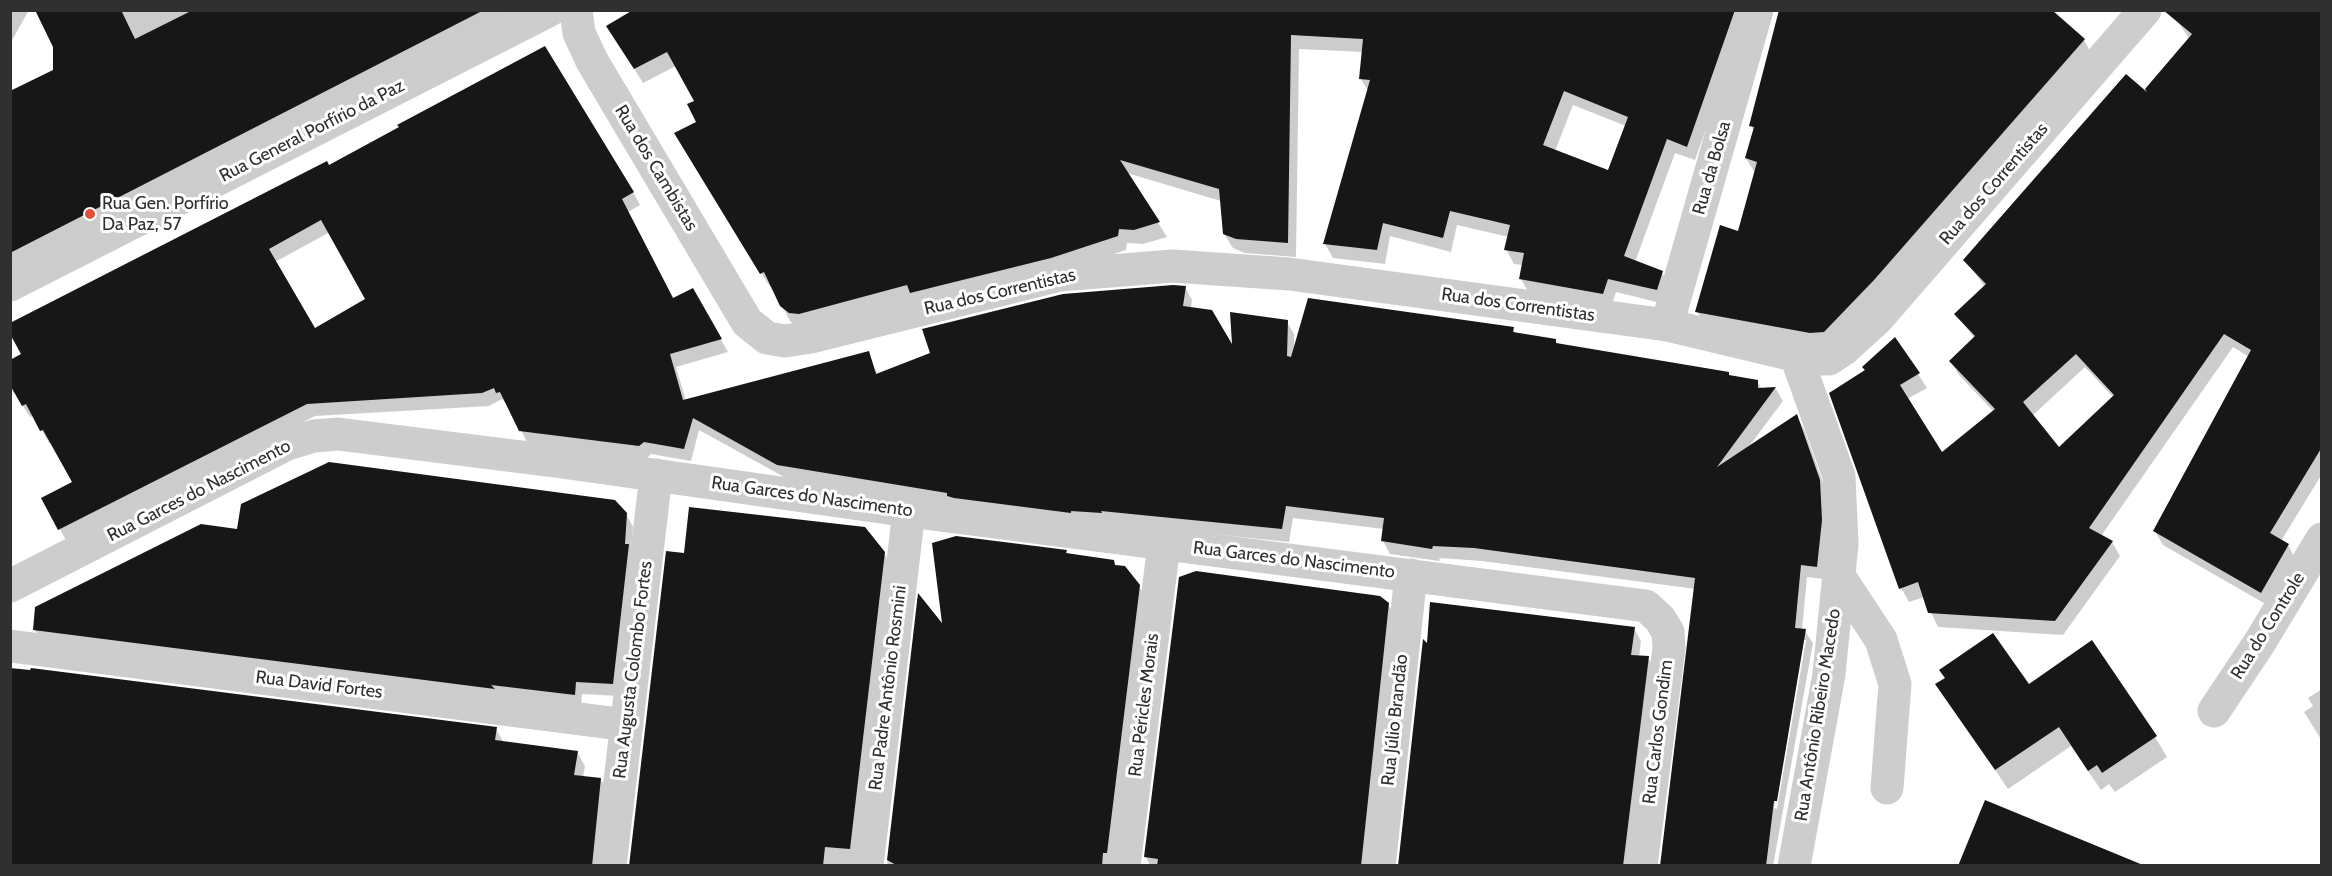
<!DOCTYPE html>
<meta charset="utf-8">
<style>
body{margin:0}
#map{position:relative;width:2332px;height:876px;overflow:hidden;background:#fff;font-family:Cabin,sans-serif}
canvas{display:block}
.frame{position:absolute;inset:0;border:12px solid #303030;pointer-events:none}
</style>
<div id="map">
<canvas width="2332" height="876"></canvas>
<div class="frame"></div>
</div>
<script>
const ctx = document.querySelector('canvas').getContext('2d');
ctx.lineJoin = 'round';
function fill(path, color) { ctx.fillStyle = color; ctx.fill(path, 'evenodd'); }
const shape = rows => new Path2D(rows.map(r => 'M' + r).join(''));
function strokePath(path, color, width, dash) { ctx.strokeStyle = color; ctx.lineWidth = width; ctx.lineCap = dash ? 'butt' : 'round'; ctx.setLineDash(dash || []); ctx.stroke(path); }
function drawText(font, color, halo, rows, align = 'center') {
  ctx.font = font + ' Cabin,sans-serif'; ctx.lineWidth = 6; ctx.setLineDash([]); ctx.textBaseline = 'middle'; ctx.strokeStyle = halo; ctx.fillStyle = color; for (const [text, x, y, turn = 0] of rows) {
    ctx.save(); ctx.translate(x, y); ctx.rotate((+turn || 0) * Math.PI / 180); ctx.textAlign = isNaN(turn) ? turn : align; if (halo) ctx.strokeText(text, 0, 0); ctx.fillText(text, 0, 0); ctx.restore();
  }
}
fill(shape([
 [10,10,29,10,10,44],
 [36,10,522,11,10,272,10,93,64,66],
 [1557,10,1743,10,1742,26,1695,160,1675,153,1635,262,1662,273,1670,287,1665,304,1616,292,1611,308,1529,293,1521,279,1523,265,1514,264,1506,249,1509,237,1457,225,1451,252,1390,236,1385,264,1333,258,1325,244,1368,91,1361,79,1363,52,1299,49,1296,257,1245,253,1233,248,1224,234,1221,201,1127,173,1167,237,1143,244,1127,243,1126,250,1059,272,798,327,790,321,772,287,770,287,684,148,698,122,696,101,676,66,643,83,617,41],
 [1573,105,1626,126,1609,171,1555,151],
 [2049,10,2084,40,2092,55,1832,346,1705,326,1697,311,1739,232,1755,173,1746,158,1754,132,1751,125],
 [2322,10,2322,474,2281,541,2288,545,2296,560,2269,606,2163,545,2155,531,2249,357,2233,347,2101,536,2112,542,2120,556,2063,635,1938,627,1924,597,1909,602,1901,588,1866,371,1918,374,1927,388,1907,399,1942,455,1994,412,1959,375,1951,361,1975,339,1956,314,1985,287,1965,260,2151,98,2190,39,2176,20],
 [2085,367,2114,398,2059,449,2032,416],
 [329,167,633,192,640,205,628,212,674,299,692,290,728,352,676,367,686,401,868,352,878,375,1185,287,1192,300,1191,308,1234,350,1287,322,1294,334,1294,349,1513,329,1516,334,1555,340,1557,344,1728,374,1730,377,1757,381,1762,389,1776,389,1783,401,1747,449,1797,417,1804,429,1827,494,1829,533,1824,579,1807,577,1802,630,1805,631,1813,643,1773,866,1661,866,1696,589,1482,561,1440,558,1439,561,1390,554,1383,541,1384,529,1293,518,1289,542,1107,523,786,478,699,430,691,461,651,454,647,458,528,444,508,405,502,399,489,406,315,416,67,542,43,498,74,483,51,442,49,443,34,416,30,417,10,386,10,362],
 [330,232,367,300,315,330,275,262],
 [1803,640,1806,640,1777,809,1774,808],
 [626,514,633,527,619,696,582,694,581,707,42,642,35,630,238,530],
 [1066,552,1068,555,1116,566,1139,586,1146,599,1110,866,887,866,919,597,944,628],
 [884,553,892,567,856,866,639,866,685,554],
 [1388,604,1395,617,1368,866,1150,866,1146,857],
 [1634,628,1641,641,1639,657,1648,658,1655,670,1630,866,1399,866,1428,647],
 [1937,684,2028,687,2155,737,2167,757,2115,792,2109,784,2101,790,2071,746,2008,789],
 [2322,689,2322,741,2304,712,2313,706,2308,698],
 [496,729,504,743,577,752,585,766,583,777,601,780,609,794,596,866,15,866]
]), '#0003');
fill(shape([
 [35,10,121,10,135,39,193,10,484,10,10,253,10,91,53,70,53,47],
 [633,10,1735,10,1687,147,1667,139,1624,256,1663,271,1657,290,1608,279,1603,294,1519,279,1524,253,1504,250,1510,225,1450,211,1443,238,1383,223,1377,250,1323,244,1370,80,1359,79,1363,39,1291,35,1288,243,1236,239,1223,234,1219,189,1120,160,1160,222,1134,230,1119,229,1118,236,1051,258,910,293,907,285,799,314,789,313,780,306,764,272,760,274,674,133,696,122,687,104,694,101,667,52,634,69,606,26],
 [1564,91,1628,117,1608,170,1543,145],
 [1779,10,2052,10,2085,39,1874,280,1824,332,1810,333,1695,312,1720,225,1738,231,1757,162,1745,158,1754,127,1749,126],
 [2163,10,2322,10,2322,447,2270,533,2289,544,2261,593,2153,531,2251,350,2224,334,2089,528,2113,541,2055,621,1928,613,1918,582,1899,589,1829,393,1865,370,1862,367,1895,337,1920,373,1900,385,1942,452,1995,409,1949,361,1975,336,1954,314,1986,284,1963,260,2126,74,2147,92,2145,89,2192,34],
 [2076,354,2114,395,2059,447,2023,402],
 [545,46,634,192,622,199,673,298,693,288,722,339,670,354,683,400,869,351,876,374,930,353,922,329,1063,294,1173,285,1186,286,1183,306,1212,310,1232,344,1230,312,1288,320,1287,356,1291,357,1308,298,1514,327,1513,332,1556,339,1556,343,1729,372,1729,375,1758,380,1758,388,1776,387,1717,467,1797,414,1820,480,1822,520,1817,567,1801,565,1795,628,1806,629,1777,801,1774,801,1766,866,1660,866,1695,578,1474,548,1433,546,1432,549,1381,541,1384,518,1286,506,1282,529,1101,511,1102,513,1071,511,1071,513,954,498,947,496,947,493,777,465,693,418,684,449,644,442,639,446,519,431,500,392,496,393,494,388,482,393,307,404,58,530,41,498,72,482,43,430,40,431,26,404,22,406,10,385,10,360,21,354,10,334,10,323,327,161,329,165,399,127,397,125],
 [321,220,365,299,315,328,269,249],
 [329,462,615,500,627,513,625,544,629,544,613,684,576,682,575,695,491,685,495,689,33,630,35,607,201,524,237,529,241,504],
 [689,507,865,527,885,552,850,849,825,847,823,866,629,866,666,551,684,553],
 [956,536,1067,550,1066,553,1114,560,1115,565,1125,566,1140,585,1107,853,1103,853,1102,866,898,866,887,860,918,593,942,623,932,543],
 [1196,571,1380,596,1389,603,1361,866,1157,866,1158,859,1144,857,1179,577],
 [1430,602,1635,627,1631,655,1649,656,1623,866,1398,866,1423,639,1427,643],
 [1993,633,2029,684,2092,640,2157,736,2102,773,2097,765,2088,771,2059,727,1995,770,1935,684,1945,678,1939,670],
 [10,668,30,670,31,668,497,727,495,740,578,751,574,775,601,778,592,866,10,866],
 [1985,800,2143,865,2143,866,1958,866]
]), '#171717');
strokePath(shape([
 [576,10,579,33,592,61,747,322,767,338,785,341,811,337,1060,275,1173,266,1289,274,1667,325,1810,359,1829,359,1844,349,1878,318,2145,10],
 [10,285,550,10],
 [1667,325,1757,10],
 [1839,576,1881,640,1895,684,1887,788],
 [10,586,287,444,314,436,338,434,562,462,909,511,1646,606,1660,619,1668,632,1669,648,1641,866],
 [10,646,627,725],
 [2214,711,2260,642,2322,539],
 [610,866,656,475],
 [867,866,909,511],
 [1124,866,1164,544],
 [1379,866,1411,575],
 [1794,866,1829,674,1842,544,1839,476,1796,356]
]), '#cdcdcd', 33);
for (const [x, y, r, color] of [
 [90,214,6,"#df513b"]
]) { const dot = new Path2D(); dot.arc(x, y, r, 0, 2 * Math.PI); ctx.fillStyle = color; ctx.fill(dot); strokePath(dot, '#fff', 2); }
drawText('18px', '#303030', '#fff', [
 ["Rua General Porfírio da Paz",312,131,-27],
 ["Rua dos Cambistas",656,168,59],
 ["Rua da Bolsa",1712,168,-74],
 ["Rua dos Correntistas",1994,184,-49],
 ["Rua dos Correntistas",1000,292,-13],
 ["Rua dos Correntistas",1518,305,8],
 ["Rua Garces do Nascimento",199,491,-27],
 ["Rua Garces do Nascimento",812,497,8],
 ["Rua Garces do Nascimento",1294,560,7],
 ["Rua do Controle",2268,626,-58],
 ["Rua Augusta Colombo Fortes",633,670,-83],
 ["Rua David Fortes",319,685,7],
 ["Rua Padre Antônio Rosmini",888,688,-83],
 ["Rua Péricles Morais",1144,705,-83],
 ["Rua Antônio Ribeiro Macedo",1818,715,-81],
 ["Rua Júlio Brandão",1395,720,-84],
 ["Rua Carlos Gondim",1658,732,-83]
]);
drawText('18px', '#303030', '#fff', [
 ["Rua Gen. Porfírio",102,204],
 ["Da Paz, 57",102,225]
], 'left');
</script>
